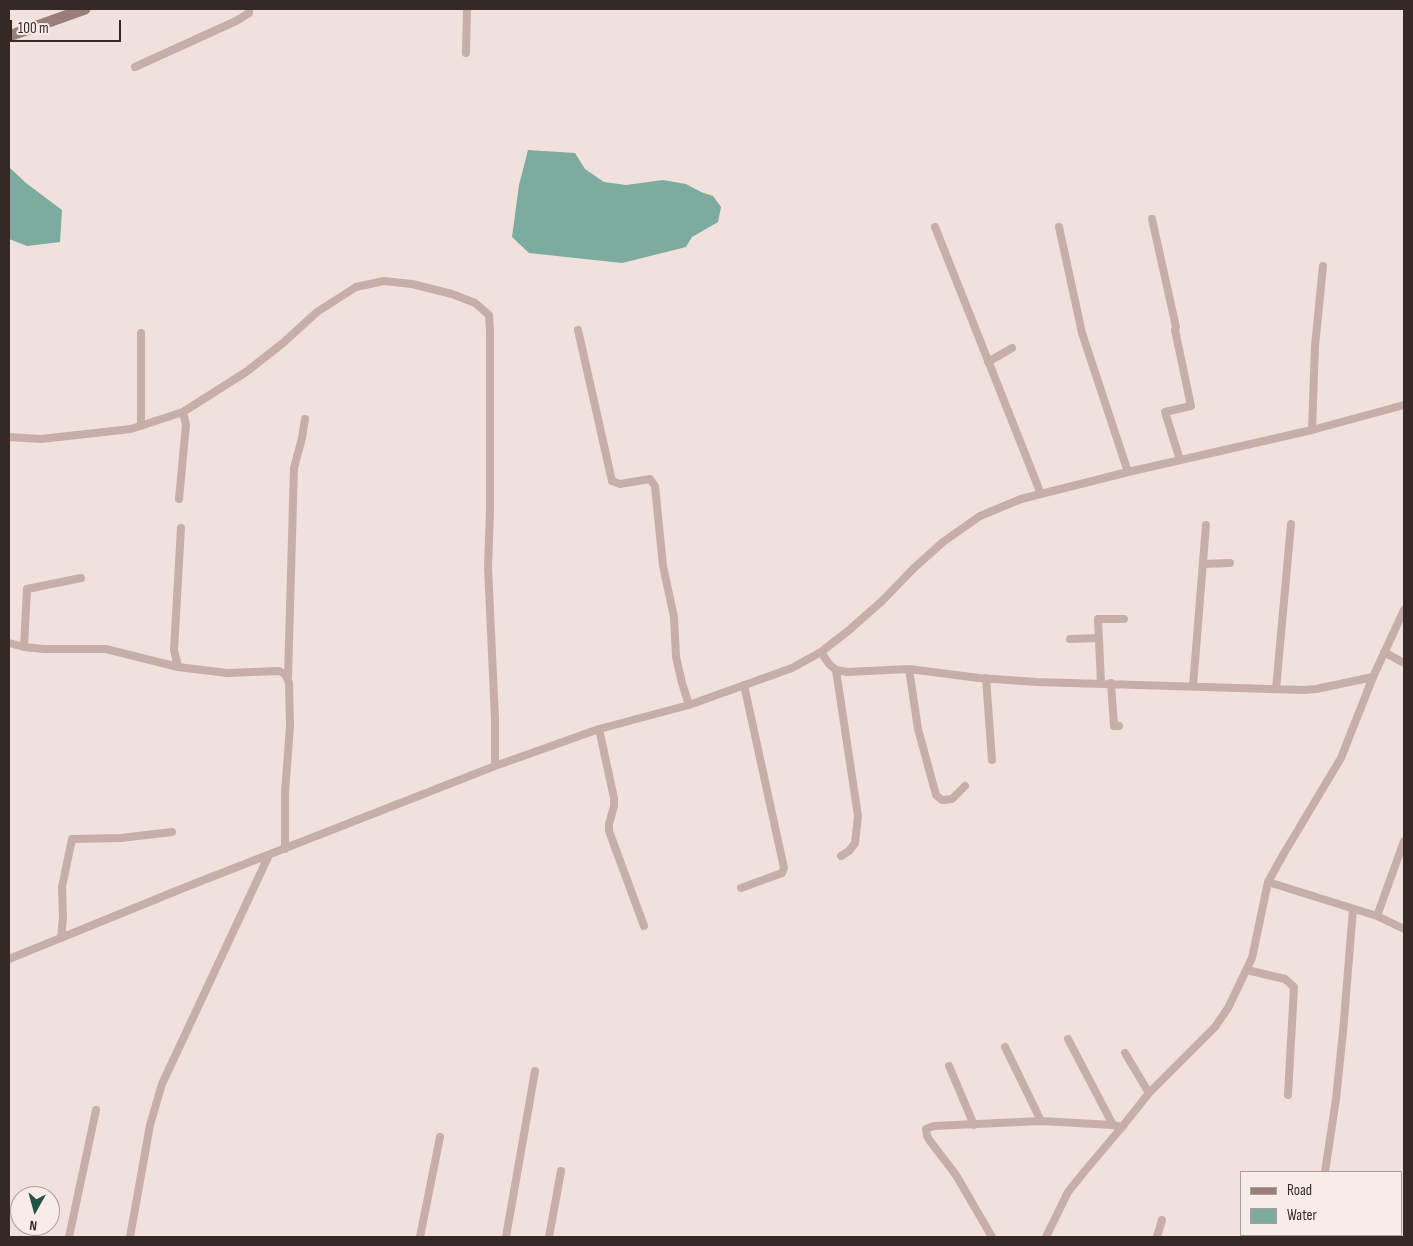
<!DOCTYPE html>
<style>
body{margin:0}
#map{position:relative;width:1413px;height:1246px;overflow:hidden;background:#f0e1dc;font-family:"Sofia Sans Condensed",sans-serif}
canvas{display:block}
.frame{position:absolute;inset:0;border:10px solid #352928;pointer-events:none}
.legend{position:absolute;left:1240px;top:1171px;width:162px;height:65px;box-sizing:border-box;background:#f8ece8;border:1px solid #aa9e9b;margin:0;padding:6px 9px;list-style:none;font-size:15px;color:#352928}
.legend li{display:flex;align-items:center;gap:10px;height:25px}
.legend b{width:25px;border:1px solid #aa9e9b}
.north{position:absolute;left:10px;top:1186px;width:50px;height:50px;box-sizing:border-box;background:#f8ece8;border:1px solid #aa9e9b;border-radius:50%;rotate:187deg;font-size:14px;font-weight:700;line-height:20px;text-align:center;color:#352928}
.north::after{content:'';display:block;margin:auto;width:18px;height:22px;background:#215349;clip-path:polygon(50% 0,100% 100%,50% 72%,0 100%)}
.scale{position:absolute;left:10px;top:20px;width:111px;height:22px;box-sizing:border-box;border:2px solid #352928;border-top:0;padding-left:6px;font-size:15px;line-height:18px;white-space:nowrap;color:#352928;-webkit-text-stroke:4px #f8ece8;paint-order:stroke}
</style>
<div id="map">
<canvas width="1413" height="1246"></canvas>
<div class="frame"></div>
<ul class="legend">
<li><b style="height:6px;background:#9b7d7a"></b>Road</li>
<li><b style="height:14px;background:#7daba0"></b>Water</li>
</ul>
<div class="north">N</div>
<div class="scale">100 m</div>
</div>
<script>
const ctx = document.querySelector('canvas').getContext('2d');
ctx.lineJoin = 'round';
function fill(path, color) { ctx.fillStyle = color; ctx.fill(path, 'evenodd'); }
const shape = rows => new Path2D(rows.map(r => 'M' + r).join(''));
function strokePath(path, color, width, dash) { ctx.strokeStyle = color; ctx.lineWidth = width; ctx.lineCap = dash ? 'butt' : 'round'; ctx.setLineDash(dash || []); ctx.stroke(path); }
fill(shape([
 [528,150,575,153,585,169,604,182,626,185,663,180,686,184,701,192,713,196,721,207,718,222,692,237,686,247,622,263,529,253,512,237,519,185],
 [9,167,26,183,62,210,60,242,27,246,9,239]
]), '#7daba0');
strokePath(shape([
 [466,53,467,9],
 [135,67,236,21,249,13,249,9],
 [1152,219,1176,327,1175,330,1191,406,1165,412,1180,460],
 [935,227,1041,494],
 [1059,227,1082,333,1128,472],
 [578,330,612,481,620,484,650,479,655,486,663,566,674,617,676,657,682,683,689,705],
 [988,362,1012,348],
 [141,426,141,333],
 [1312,430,1315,346,1323,266],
 [9,437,41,439,131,429,183,412,246,372,283,343,317,312,356,287,384,281,412,284,452,294,475,303,489,315,490,332,490,511,488,567,495,719,495,766],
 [179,499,186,425,183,412],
 [1203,564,1230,563],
 [1070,639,1099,638],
 [9,643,24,647,44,649,106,649,178,667,227,673,279,671,285,674,289,683,290,726,285,793,285,849],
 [24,647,27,589,81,578],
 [821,652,829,664,836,670,847,672,909,669,979,678,1037,682,1304,690,1316,689,1373,677],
 [1384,652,1404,663],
 [178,667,174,650,181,528],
 [909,669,918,729,936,795,942,800,952,799,965,786],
 [836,670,858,816,855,843,849,851,841,856],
 [288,677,294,468,302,438,305,419],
 [986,678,992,760],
 [1101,683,1098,619,1124,619],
 [1111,683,1114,726,1119,726],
 [1193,686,1206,525],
 [1276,689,1291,524],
 [599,729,614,798,614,806,609,824,609,831,644,926],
 [1268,882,1377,916,1404,841],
 [741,888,782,873,784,868,744,685],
 [1377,916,1404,929],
 [61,938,63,917,62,887,72,839,121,838,172,832],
 [9,959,186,887,495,766,599,729,689,705,792,668,821,652,848,631,882,601,914,568,943,542,980,516,1021,499,1128,472,1312,430,1404,405],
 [1247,970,1285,979,1294,987,1288,1095],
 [1068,1039,1113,1125],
 [1005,1047,1041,1121],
 [1125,1053,1149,1093],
 [949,1066,974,1125],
 [1325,1172,1336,1099,1343,1032,1353,909],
 [69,1237,96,1110],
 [130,1237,150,1125,162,1084,269,855],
 [420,1237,440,1137],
 [506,1237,535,1071],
 [549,1237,561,1171],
 [992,1237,956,1175,930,1141,927,1136,926,1129,934,1126,1041,1121,1113,1125,1122,1127],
 [1046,1237,1068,1192,1084,1172,1122,1127,1149,1093,1215,1027,1228,1008,1252,958,1268,882,1283,855,1341,758,1373,677,1404,610],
 [1157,1237,1162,1220],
 [1315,1237,1315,1235]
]), '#c7aea9', 8);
strokePath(shape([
 [9,36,85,9]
]), '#9b7d7a', 11);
</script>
